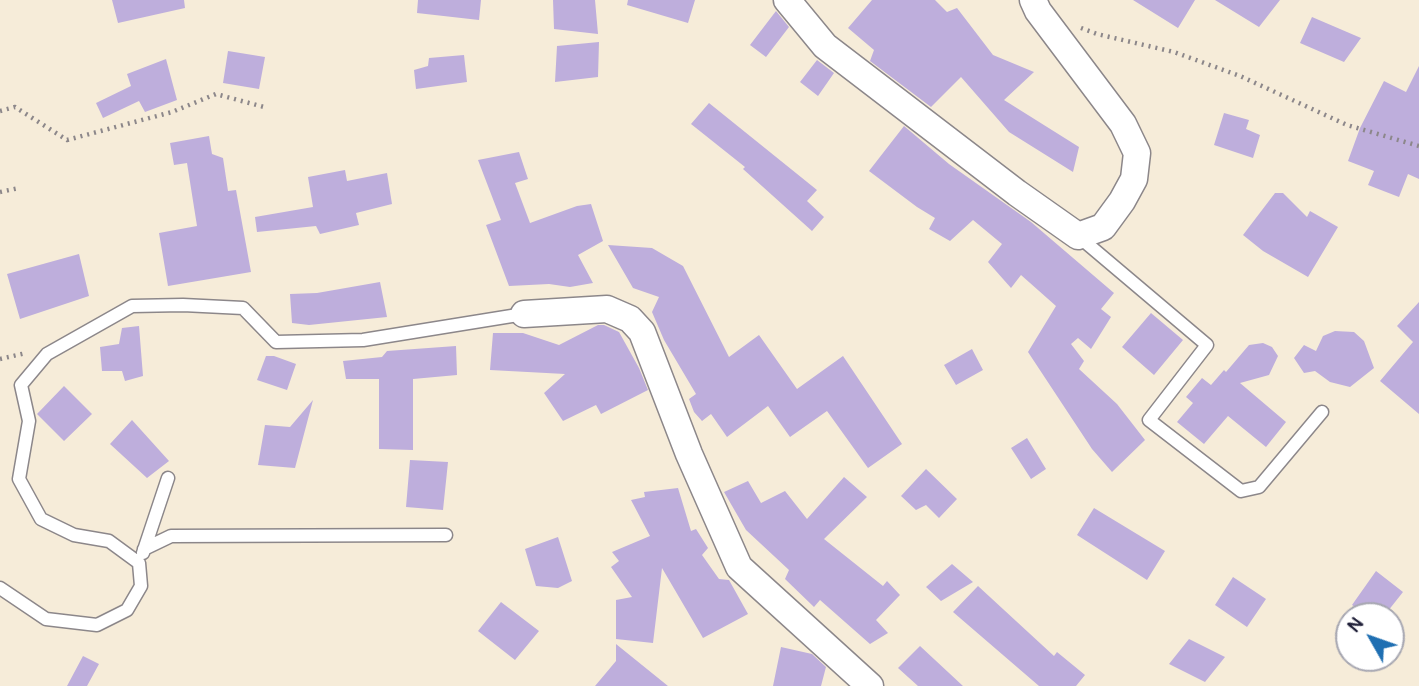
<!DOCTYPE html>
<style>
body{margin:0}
#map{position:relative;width:1419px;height:686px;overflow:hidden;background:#f6ecd9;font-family:Pangolin,sans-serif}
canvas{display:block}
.north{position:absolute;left:1335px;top:602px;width:70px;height:70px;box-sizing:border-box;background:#fff;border:2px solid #a7a7b1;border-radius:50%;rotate:310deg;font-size:19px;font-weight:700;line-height:28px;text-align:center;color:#22223b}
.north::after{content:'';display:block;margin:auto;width:24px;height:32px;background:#1f6fb2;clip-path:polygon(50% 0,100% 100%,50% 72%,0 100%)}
</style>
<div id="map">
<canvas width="1419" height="686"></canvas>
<div class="north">N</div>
</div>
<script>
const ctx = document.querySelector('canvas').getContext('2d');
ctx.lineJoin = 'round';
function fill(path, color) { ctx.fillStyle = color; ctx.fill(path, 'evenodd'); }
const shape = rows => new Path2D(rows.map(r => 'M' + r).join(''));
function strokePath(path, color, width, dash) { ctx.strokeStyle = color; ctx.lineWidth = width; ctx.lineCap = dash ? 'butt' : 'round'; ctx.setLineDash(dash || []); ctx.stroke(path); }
fill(shape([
 [112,0,184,0,185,8,118,23],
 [418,0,481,0,479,20,417,13],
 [553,0,595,0,598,34,554,29],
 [628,0,695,0,688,23,627,5],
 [872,0,935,0,947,12,957,8,993,55,1034,72,1004,100,1079,147,1073,172,1009,132,961,77,931,107,874,64,870,61,874,50,848,28],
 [1133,0,1195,0,1178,28],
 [1215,0,1280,0,1259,27],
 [776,11,789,27,766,57,750,45],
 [1312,17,1361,38,1344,62,1300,43],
 [599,42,598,77,555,82,557,46],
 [228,51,265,57,259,89,223,83],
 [464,55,467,82,416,89,414,70,428,66,429,58],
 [166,59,177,100,145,112,139,101,103,118,96,103,131,86,127,74],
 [817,60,834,73,818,96,800,82],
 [1419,66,1419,179,1408,174,1399,197,1368,185,1374,171,1348,161,1360,128,1384,81,1406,92],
 [709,103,817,190,807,201,824,217,812,231,743,169,745,167,691,124],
 [1224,113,1249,120,1246,129,1260,135,1253,158,1214,145],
 [904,126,949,164,1031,222,1114,293,1101,309,1111,317,1091,349,1078,338,1071,344,1084,361,1079,369,1117,404,1145,440,1112,472,1092,449,1028,352,1056,306,1021,275,1011,288,988,262,1002,244,973,220,950,241,929,229,935,218,917,207,869,171],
 [209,136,212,154,223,158,228,191,236,190,251,272,168,286,159,233,197,226,187,163,174,165,170,143],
 [519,152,528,179,515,183,530,223,577,206,591,204,603,241,578,255,593,283,570,287,549,284,509,286,486,225,501,220,478,160],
 [345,170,347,181,387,173,392,204,356,213,359,225,320,234,316,226,257,232,255,217,313,207,308,177],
 [1275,193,1283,193,1307,217,1310,211,1338,227,1308,277,1263,251,1243,235],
 [608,245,652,248,683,266,729,357,759,335,797,389,843,356,902,444,868,468,827,411,790,437,768,406,727,437,711,414,702,421,694,412,689,399,696,394,664,340,652,312,659,297,633,288],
 [79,254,89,296,20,319,7,274],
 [380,282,387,317,309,325,292,323,290,294,317,293],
 [1419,302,1419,414,1380,381,1413,342,1397,326],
 [1151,313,1183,340,1154,375,1122,347],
 [598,325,604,325,619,332,639,368,648,390,601,414,596,405,563,421,544,393,565,374,490,370,493,333,523,333,559,345],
 [139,326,143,376,125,381,122,371,102,371,100,347,119,344,122,328],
 [1335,331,1354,332,1364,341,1374,368,1350,387,1330,382,1315,371,1304,373,1294,358,1304,345,1316,351,1323,336],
 [1263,343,1272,347,1278,356,1269,375,1240,383,1286,422,1266,447,1228,416,1204,444,1177,422,1193,403,1186,397,1202,378,1211,385,1224,370,1226,372,1249,345],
 [456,346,457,375,413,379,413,450,379,449,379,379,346,379,343,361,382,357,387,351],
 [972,349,983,370,956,385,944,365],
 [266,356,274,356,296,364,287,390,257,380],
 [64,386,92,414,64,441,37,414],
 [313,400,295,468,258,465,265,425,290,427],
 [132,420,169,461,147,478,110,444],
 [1027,438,1046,469,1031,479,1011,448],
 [410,460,448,462,443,510,406,507],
 [926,469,957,499,939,518,926,505,916,510,901,496],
 [844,477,867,497,824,539,883,586,887,581,900,595,876,620,888,633,870,644,820,600,814,607,785,579,789,570,746,530,724,492,748,481,761,503,785,491,807,519],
 [678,488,691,531,696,529,708,548,702,555,719,579,729,580,748,614,703,638,662,568,653,643,616,639,616,600,632,597,611,567,619,561,612,552,650,536,631,500,645,497,644,492],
 [1094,508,1165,551,1147,580,1077,535],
 [558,537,572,581,558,588,536,586,525,549],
 [952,564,973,582,941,601,926,587],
 [1376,571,1403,592,1384,616,1369,616,1352,605],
 [1233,577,1266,599,1247,627,1215,605],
 [978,586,1054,656,1057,652,1085,675,1076,686,1039,686,953,612],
 [501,602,539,631,515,660,478,631],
 [1189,639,1225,657,1205,682,1169,664],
 [616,644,668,686,595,686,616,661],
 [920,646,963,686,918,686,898,668],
 [781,647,812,654,826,667,821,686,773,686],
 [83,656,99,664,87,686,67,686]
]), '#beaedc');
const lane = shape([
 [1078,236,1207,345,1149,420,1241,491,1259,487,1322,412],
 [144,549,171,536,446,535],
 [143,553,168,478],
 [0,588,46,619,97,625,127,610,141,586,139,563,109,541,74,535,41,519,19,479,29,421,21,385,47,354,132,306,183,305,243,308,276,342,363,340,524,314]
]);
const street = shape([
 [787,0,825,46,1017,193,1078,236,1103,227,1122,201,1134,179,1137,153,1123,124,1038,11,1033,0],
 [524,314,607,309,630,319,642,332,689,454,739,567,870,686]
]);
strokePath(lane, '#8c878a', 15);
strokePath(street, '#8c878a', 29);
strokePath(shape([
 [1081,28,1097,34,1174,52,1240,76,1347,125,1419,146],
 [0,111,15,107,67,140,172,112,216,94,264,107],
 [0,192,19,188],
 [0,359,26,353]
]), '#8c878a', 4.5, [2, 5]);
strokePath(lane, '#fff', 12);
strokePath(street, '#fff', 26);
</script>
